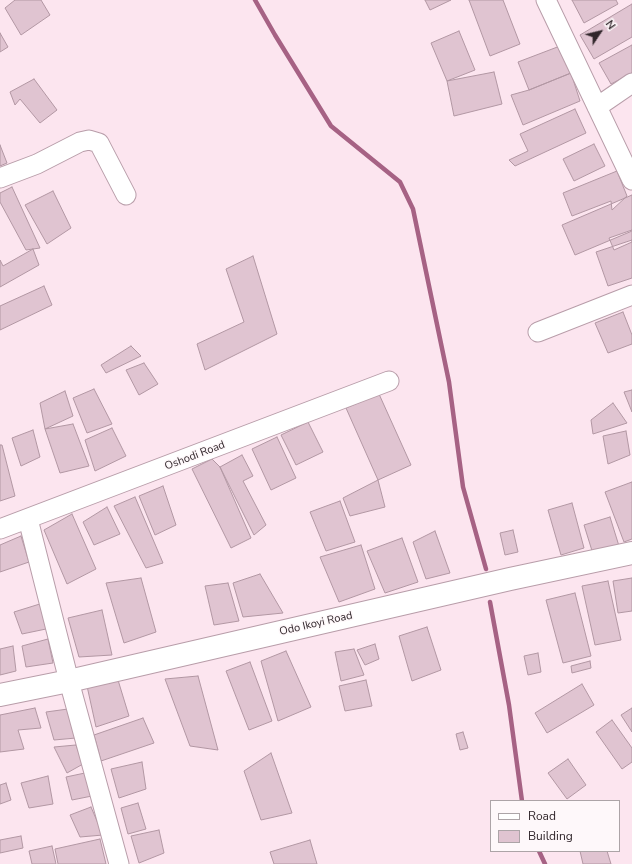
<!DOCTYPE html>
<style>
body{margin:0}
#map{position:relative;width:632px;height:864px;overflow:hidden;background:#fce5ef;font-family:"Nunito Sans",sans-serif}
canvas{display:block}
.legend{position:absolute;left:490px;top:800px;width:130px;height:52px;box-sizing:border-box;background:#fef8fa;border:1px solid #aca4a7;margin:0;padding:5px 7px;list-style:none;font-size:12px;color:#31262b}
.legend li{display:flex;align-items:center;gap:8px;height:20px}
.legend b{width:20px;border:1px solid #aca4a7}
.north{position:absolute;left:580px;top:12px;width:40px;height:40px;-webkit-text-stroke:3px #fef8fa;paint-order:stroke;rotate:55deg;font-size:11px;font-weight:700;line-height:16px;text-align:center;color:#31262b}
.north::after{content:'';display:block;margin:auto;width:14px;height:18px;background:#31262b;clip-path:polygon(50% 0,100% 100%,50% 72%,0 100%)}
</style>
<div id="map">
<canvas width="632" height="864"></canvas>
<ul class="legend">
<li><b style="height:5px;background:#fff"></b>Road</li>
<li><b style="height:11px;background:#e0c4d1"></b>Building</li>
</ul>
<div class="north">N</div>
</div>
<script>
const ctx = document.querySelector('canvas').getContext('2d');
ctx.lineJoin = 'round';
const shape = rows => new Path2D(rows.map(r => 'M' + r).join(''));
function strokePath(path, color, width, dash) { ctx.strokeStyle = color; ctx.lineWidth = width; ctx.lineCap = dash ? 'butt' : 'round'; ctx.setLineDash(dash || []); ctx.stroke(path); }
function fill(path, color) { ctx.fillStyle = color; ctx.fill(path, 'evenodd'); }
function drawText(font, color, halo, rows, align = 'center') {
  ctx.font = font + ' "Nunito Sans",sans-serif'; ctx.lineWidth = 3; ctx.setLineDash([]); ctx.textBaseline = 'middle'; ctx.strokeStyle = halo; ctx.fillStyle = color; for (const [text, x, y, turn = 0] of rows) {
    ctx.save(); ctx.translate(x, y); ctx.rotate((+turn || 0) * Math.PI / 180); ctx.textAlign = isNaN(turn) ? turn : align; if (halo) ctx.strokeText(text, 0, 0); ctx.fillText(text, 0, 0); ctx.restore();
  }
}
strokePath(shape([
 [255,0,275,35,331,126,400,182,413,209,449,382,463,487,486,569],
 [490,602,509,705,522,801],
 [539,851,545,864]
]), '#a66284', 4.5);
const building = shape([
 [15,0,41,0,50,15,21,35,5,8,15,0],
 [425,0,451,0,430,10,425,0],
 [469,0,503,0,520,44,490,56,469,0],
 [572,0,616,0,618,4,584,23,572,0],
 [632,4,632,37,594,59,580,35,632,4],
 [459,31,475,70,447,81,431,43,459,31],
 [0,33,8,47,0,52,0,33],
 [632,45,632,73,611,84,599,63,632,45],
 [560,46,571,73,529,90,518,62,560,46],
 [494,72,502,104,454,116,447,81,494,72],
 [571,73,580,101,523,125,511,95,529,90,571,73],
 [34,79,57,110,40,123,20,99,15,105,10,92,34,79],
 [575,109,586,133,515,166,509,160,528,151,520,134,575,109],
 [594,144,605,166,574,181,563,159,594,144],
 [0,145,7,163,0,166,0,145],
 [617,171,627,196,612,210,611,201,572,216,563,193,617,171],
 [12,187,40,248,26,250,0,202,0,193,12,187],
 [53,191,71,228,47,244,25,205,53,191],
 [632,195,632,231,575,255,562,225,632,195],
 [632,230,632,242,614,250,609,238,632,230],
 [632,240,632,278,608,286,596,252,632,240],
 [33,249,39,265,0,287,0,260,3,266,33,249],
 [253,256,277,334,205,370,197,344,244,322,226,269,253,256],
 [44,286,52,305,0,330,0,306,44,286],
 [623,312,632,335,632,344,608,353,595,323,623,312],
 [131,346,141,356,106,373,101,365,131,346],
 [144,363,158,384,139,395,126,370,144,363],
 [94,389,112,424,87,433,73,398,94,389],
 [632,390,632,412,624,392,632,390],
 [65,391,73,416,45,429,40,403,65,391],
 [379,394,411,465,378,480,346,408,379,394],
 [613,403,627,423,593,434,591,420,613,403],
 [308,422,323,452,296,465,281,435,308,422],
 [73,424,89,466,60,473,45,429,73,424],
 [112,428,126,456,95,471,85,440,112,428],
 [33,430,40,457,21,466,12,438,33,430],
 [626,431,630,455,608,464,603,436,626,431],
 [277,437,296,478,271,490,252,449,277,437],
 [0,445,2,445,15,496,0,501,0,445],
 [242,455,253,476,243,481,266,525,254,535,220,467,242,455],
 [212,459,220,467,251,538,231,548,192,469,212,459],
 [378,480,385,507,350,516,343,498,378,480],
 [632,482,632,539,624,542,605,492,632,482],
 [163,486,176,525,155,535,139,496,163,486],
 [135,497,163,563,146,568,114,506,135,497],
 [340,501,355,542,326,551,310,512,340,501],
 [572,503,584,548,561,555,548,510,572,503],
 [107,507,120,534,94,545,83,522,107,507],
 [72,514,96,569,67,584,44,530,72,514],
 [610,517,619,546,593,554,584,525,610,517],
 [513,530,518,552,505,555,500,533,513,530],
 [435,531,450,573,426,579,413,542,435,531],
 [21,536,29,562,0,572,0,545,21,536],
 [402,538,418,582,385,593,367,551,402,538],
 [361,545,375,589,339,602,320,557,361,545],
 [260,574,283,613,243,617,233,583,260,574],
 [141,578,156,632,124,643,106,583,141,578],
 [632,578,632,611,618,613,613,581,632,578],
 [608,581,621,640,595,645,582,586,608,581],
 [228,583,239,621,214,625,205,586,228,583],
 [575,593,591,656,563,663,546,600,575,593],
 [43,603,46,629,22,634,14,612,43,603],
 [102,610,112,655,79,657,68,618,102,610],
 [427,627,441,670,412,681,399,636,427,627],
 [48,639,53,663,26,667,22,646,48,639],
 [375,644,379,659,365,665,357,650,375,644],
 [13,646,16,671,0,675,0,649,13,646],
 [354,649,364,675,341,681,335,652,354,649],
 [286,651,311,707,278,721,261,661,286,651],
 [538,653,541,672,528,675,524,656,538,653],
 [590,661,591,668,572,673,571,666,590,661],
 [250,662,272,721,249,730,226,671,250,662],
 [198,676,218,750,190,746,165,679,198,676],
 [118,680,129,716,96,727,87,686,118,680],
 [366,680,372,706,345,711,339,686,366,680],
 [582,684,594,705,547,733,535,713,582,684],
 [35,708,41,728,18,730,24,749,0,752,0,715,35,708],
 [632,708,632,732,621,715,632,708],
 [68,709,76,738,54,740,46,712,68,709],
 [143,718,154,743,101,761,94,735,143,718],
 [612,720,632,748,632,762,622,769,596,732,612,720],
 [463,732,468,748,460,750,456,734,463,732],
 [76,745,83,764,67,773,54,747,76,745],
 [271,753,292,813,261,820,244,771,271,753],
 [568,759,586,785,567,799,548,773,568,759],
 [142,762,146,789,119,798,111,769,142,762],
 [85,773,92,796,72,800,66,777,85,773],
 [48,776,53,804,29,808,21,783,48,776],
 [6,783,11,800,0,804,0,785,6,783],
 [138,803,146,829,128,834,121,808,138,803],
 [91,807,103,835,80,837,70,815,91,807],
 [159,830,164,853,139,863,131,836,159,830],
 [21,836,23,848,0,853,0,840,21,836],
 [100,839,106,864,58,864,55,849,100,839],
 [310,840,317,864,274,864,270,852,310,840],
 [52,846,56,864,32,864,29,851,52,846],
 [580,851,607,851,611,864,583,864,580,851]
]);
fill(building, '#e0c4d1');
strokePath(building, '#b297a3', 1);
const minor = shape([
 [546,0,632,180],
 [597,107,632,83],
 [0,178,37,164,80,142,89,140,99,143,126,195],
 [538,332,632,295],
 [28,519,69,681,119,864],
 [0,529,389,381]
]);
const major = shape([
 [0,695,69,681,510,579,632,553]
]);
strokePath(minor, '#b89da9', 21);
strokePath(major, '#b89da9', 24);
strokePath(minor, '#fff', 19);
strokePath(major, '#fff', 22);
drawText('11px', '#31262b', '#fef8fa', [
 ["Oshodi Road",195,456,-21],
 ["Odo Ikoyi Road",316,624,-13]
]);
</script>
